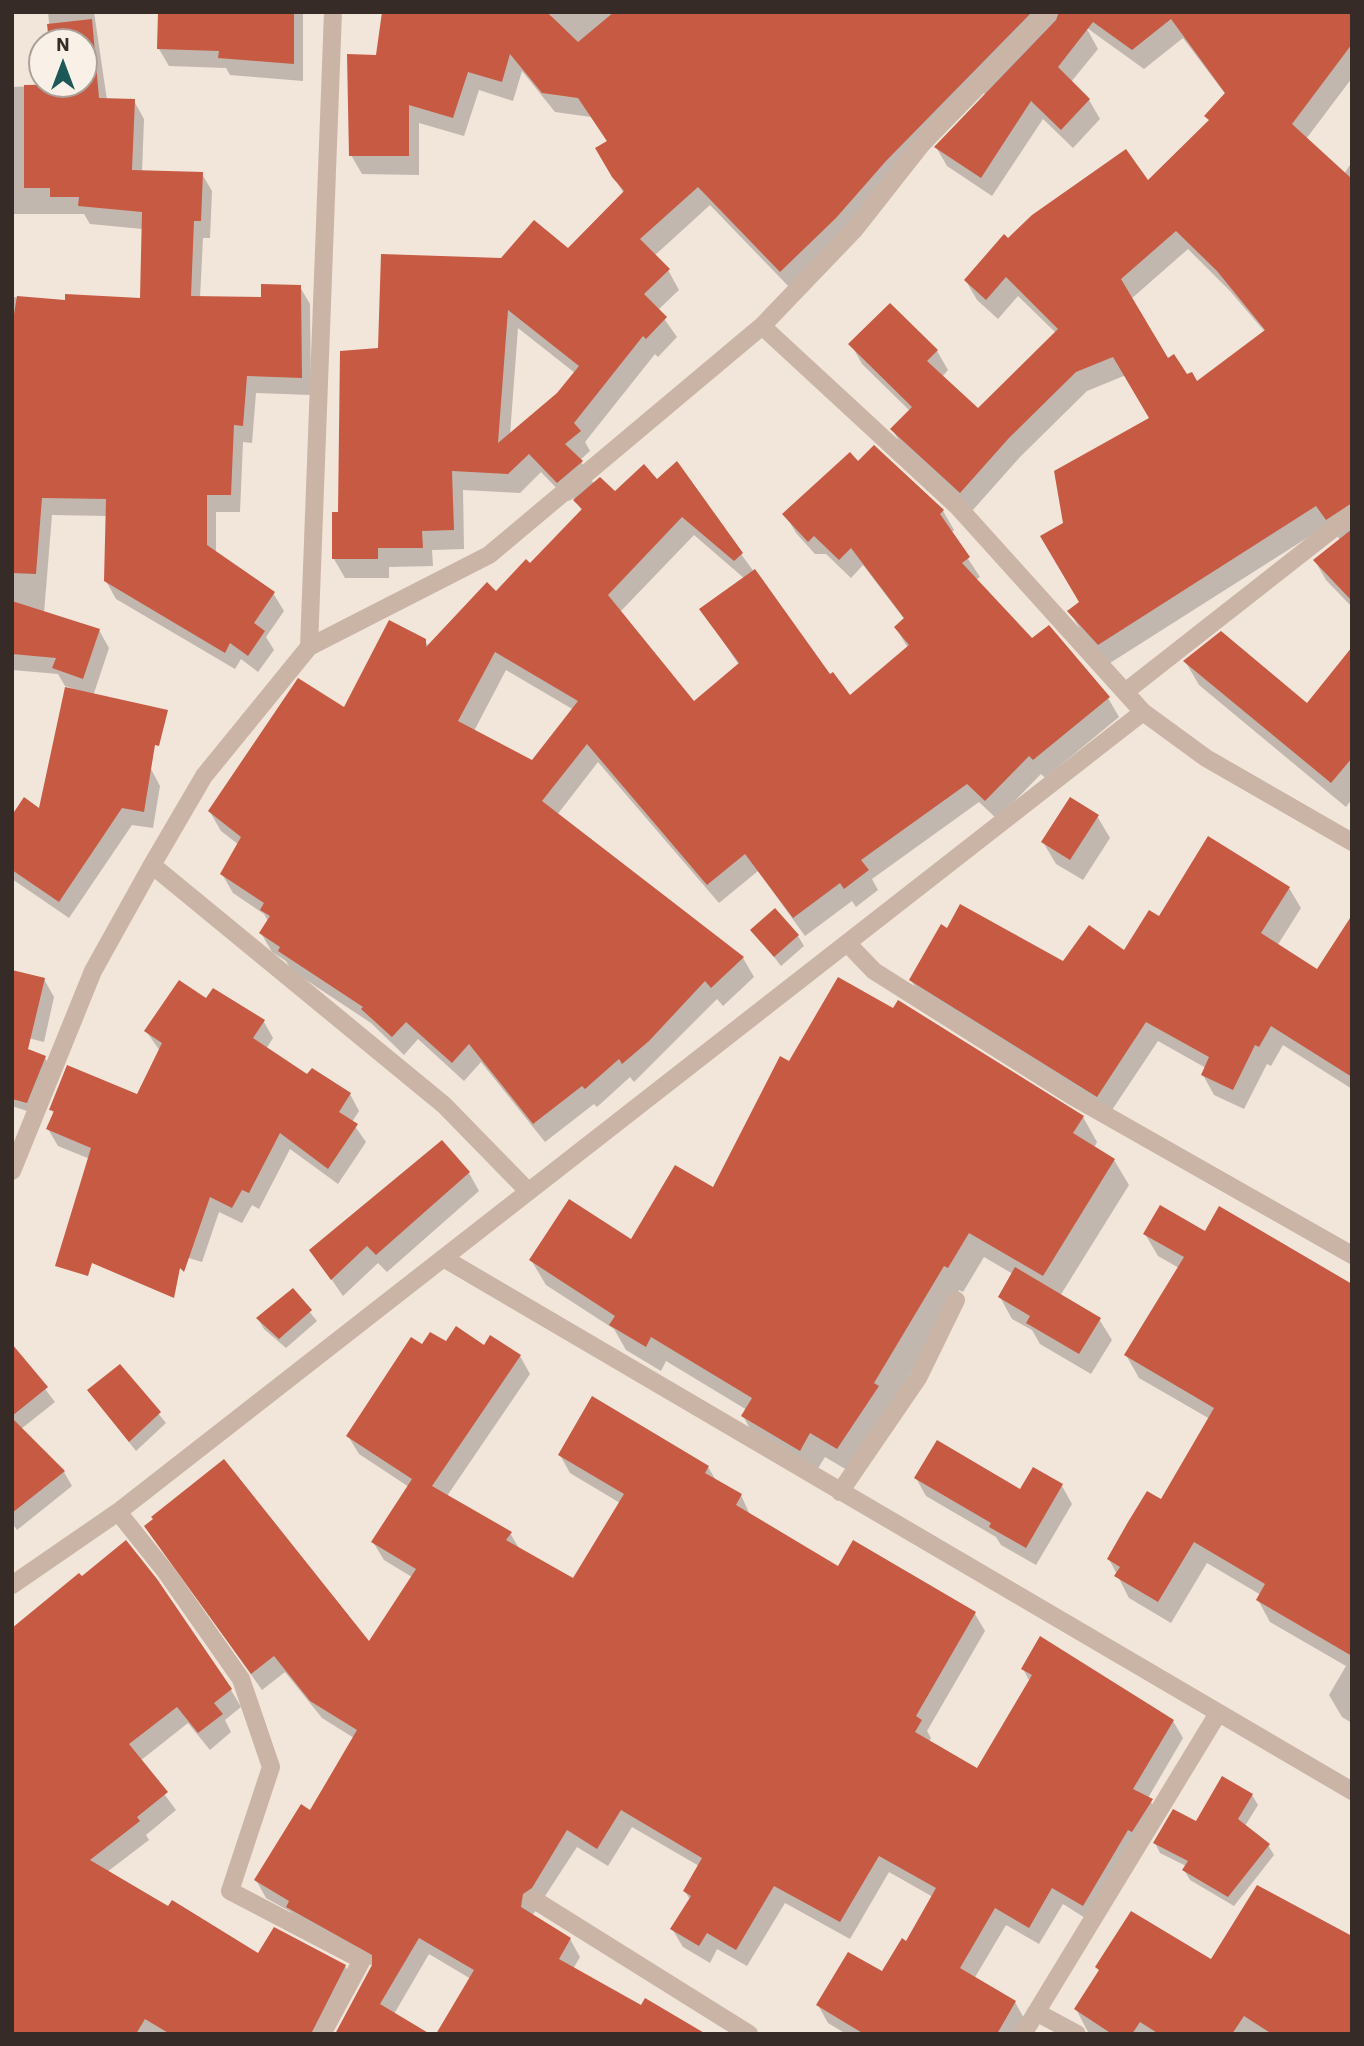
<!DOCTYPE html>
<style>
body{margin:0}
#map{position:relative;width:1364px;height:2046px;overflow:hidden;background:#f2e5da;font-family:"IBM Plex Sans",sans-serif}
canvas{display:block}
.frame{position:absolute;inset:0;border:14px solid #362b27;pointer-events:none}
.north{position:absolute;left:28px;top:28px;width:70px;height:70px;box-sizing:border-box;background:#f9f0e7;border:2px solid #aba19a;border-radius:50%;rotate:0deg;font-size:19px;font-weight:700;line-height:28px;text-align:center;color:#362b27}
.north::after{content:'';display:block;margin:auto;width:24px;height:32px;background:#1c5858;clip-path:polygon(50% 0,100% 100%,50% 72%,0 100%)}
</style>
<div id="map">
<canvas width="1364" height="2046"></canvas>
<div class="frame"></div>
<div class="north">N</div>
</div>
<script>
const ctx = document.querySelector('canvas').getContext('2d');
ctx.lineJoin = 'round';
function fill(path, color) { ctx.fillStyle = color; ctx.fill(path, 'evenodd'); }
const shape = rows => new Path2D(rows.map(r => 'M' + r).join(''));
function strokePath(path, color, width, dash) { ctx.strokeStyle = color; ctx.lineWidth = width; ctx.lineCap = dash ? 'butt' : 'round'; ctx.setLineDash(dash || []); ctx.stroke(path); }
fill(shape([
 [48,12,94,12,107,100,134,101,144,119,142,172,202,174,212,191,210,238,203,238,200,298,263,299,300,287,310,304,311,395,256,393,252,443,243,442,240,512,216,512,216,553,273,593,284,611,266,637,274,650,258,672,241,659,235,669,116,599,106,581,108,516,52,515,44,613,99,630,109,648,93,696,65,686,58,674,12,670,12,297,67,301,142,300,143,229,90,224,84,214,12,214,12,87,84,84,84,42,51,42],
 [160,12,303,12,303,81,230,75,226,68,169,66,159,49],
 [548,12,1068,12,1087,29,1098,49,1071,82,1089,100,1100,119,1073,148,1043,119,992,196,947,166,936,147,986,95,984,93,792,290,710,205,654,256,668,270,679,290,658,310,677,337,658,357,655,354,585,442,590,451,580,460,594,484,615,494,657,481,741,554,830,676,850,697,908,648,896,628,905,620,863,565,851,578,826,554,815,554,796,533,785,514,858,463,943,511,954,530,951,533,980,577,975,580,1032,640,1108,698,1119,717,1045,778,1041,774,997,819,979,802,872,879,878,890,856,907,852,901,805,936,758,871,719,903,598,762,557,815,743,958,754,977,723,1006,717,999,634,1082,630,1077,597,1107,594,1104,545,1142,481,1062,464,1081,418,1039,404,1055,371,1023,291,970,286,961,272,952,261,933,268,921,264,914,233,893,222,874,239,845,221,831,210,812,344,710,425,641,429,647,497,594,530,566,582,511,574,498,569,501,541,472,520,493,463,490,464,549,432,550,433,566,389,567,389,578,345,578,334,559,339,514,379,350,502,260,568,250,624,194,598,149,608,143,591,117,555,112,522,71,513,101,479,90,464,136,419,123,419,175,362,174,351,155,377,56,571,39],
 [518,328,575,373,558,394,510,435],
 [694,535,745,579,702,610,739,665,694,703,620,612],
 [506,670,574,710,532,763,474,731],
 [1078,12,1352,12,1352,78,1306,139,1344,174,1352,162,1352,607,1326,580,1315,561,1340,540,1329,524,1110,663,1081,631,1070,612,1081,603,1064,524,1151,418,1126,375,1087,391,1020,457,972,511,904,449,892,429,910,411,862,364,851,344,937,351,948,370,942,377,978,411,1056,333,1018,296,998,319,977,300,966,281,1008,240,1148,183,1210,121,1207,116,1226,95,1183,38,1144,69,1087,28],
 [1188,249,1230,291,1265,332,1197,384,1167,360,1131,299],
 [1185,661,1307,706,1352,680,1352,799,1346,807,1199,685],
 [151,769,160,786,153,828,132,825,69,918,12,879,12,818,41,811],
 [1097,816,1110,838,1083,880,1056,864,1043,842],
 [1289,888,1301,908,1277,946,1318,971,1352,936,1352,1089,1283,1045,1271,1066,1267,1064,1244,1109,1214,1095,1203,1075,1206,1068,1158,1041,1108,1116,923,1000,911,980,1125,953,1160,918],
 [753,930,798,936,804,946,781,966],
 [44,979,54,997,44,1042,12,1034],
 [207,1001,264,1022,273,1038,266,1049,307,1076,350,1094,359,1111,352,1122,366,1142,338,1184,290,1149,259,1209,252,1205,242,1223,219,1212,202,1262,85,1227,90,1159,58,1146,48,1129,54,1115,51,1109,138,1097,160,1051,146,1031],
 [12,1044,45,1058,51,1068,33,1113,12,1106],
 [789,1063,1083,1117,1097,1142,1094,1148,1114,1160,1129,1185,1060,1296,1099,1319,1112,1340,1091,1374,1040,1344,1032,1330,1012,1319,1000,1297,1013,1274,984,1257,963,1292,959,1290,852,1473,825,1457,814,1475,757,1441,743,1416,747,1410,666,1361,661,1371,626,1350,614,1329,546,1285,531,1260,631,1241,714,1190],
 [469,1173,479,1191,387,1272,378,1263,343,1296,311,1250],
 [1205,1233,1352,1286,1352,1723,1342,1717,1329,1695,1346,1666,1270,1622,1258,1600,1261,1595,1207,1563,1171,1623,1129,1598,1109,1559,1161,1501,1210,1419,1139,1378,1126,1355,1179,1268,1158,1256,1145,1234],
 [292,1290,317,1321,286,1348,264,1329,258,1319],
 [447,1343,485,1347,520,1356,530,1374,447,1496,510,1533,520,1550,573,1581,620,1503,570,1473,560,1455,708,1467,717,1482,741,1495,750,1515,838,1568,854,1542,975,1614,985,1631,927,1731,931,1738,929,1742,978,1771,1030,1682,1023,1669,1173,1721,1183,1738,1148,1798,1162,1818,1093,1923,1063,1904,1039,1944,1006,1925,974,1979,1015,2002,1025,2020,1017,2034,846,2034,828,2023,818,2005,883,1973,907,1943,933,1897,889,1872,850,1939,785,1903,747,1966,717,1949,710,1963,683,1947,672,1929,690,1900,685,1891,699,1866,632,1827,608,1866,577,1847,532,1916,570,1939,580,1957,573,1969,641,2008,471,1979,429,1954,394,2014,336,2034,373,1966,298,1925,291,1912,266,1898,256,1880,311,1812,354,1738,322,1718,285,1672,262,1690,146,1526,369,1644,412,1577,384,1560,373,1542,409,1487,359,1454,348,1436,423,1346],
 [15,1350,55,1402,21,1429,64,1472,72,1486,17,1530,12,1523,12,1352],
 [119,1366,166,1423,136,1451,89,1391],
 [1034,1469,1062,1486,1072,1504,1036,1565,1001,1545,996,1537,926,1496,916,1478,1021,1492],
 [231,1690,241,1707,225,1720,231,1732,210,1750,188,1723,140,1761,176,1810,146,1835,149,1840,107,1872,258,1956,345,1966,355,1984,329,2034,12,2034,12,1696],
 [1252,1795,1258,1805,1245,1826,1268,1845,1274,1855,1234,1906,1190,1880,1184,1870,1186,1866,1160,1853,1155,1843],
 [1211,1961,1352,2034,1089,2034,1076,2009,1100,1972,1097,1967]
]), '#0003');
fill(shape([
 [158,12,294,12,294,64,218,58,219,51,157,49],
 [382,12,547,12,578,42,614,12,1032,12,886,161,836,218,780,272,698,187,640,239,670,269,644,294,667,317,646,339,643,336,574,423,581,431,565,444,583,461,557,483,529,454,508,474,452,471,454,530,422,531,423,548,378,548,378,559,332,559,332,512,338,512,340,351,378,348,381,254,501,258,534,220,568,248,624,191,612,177,595,148,607,141,578,98,542,93,510,54,502,82,468,72,453,118,409,105,409,156,349,156,347,54,376,55],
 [508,310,579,366,557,393,498,443],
 [1059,12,1352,12,1352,44,1292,124,1352,179,1352,503,1326,520,1316,506,1098,645,1067,611,1079,602,1040,536,1063,523,1054,471,1149,418,1113,357,1076,372,1009,438,960,493,890,429,912,407,848,344,890,303,938,350,927,361,978,408,1058,329,1006,277,986,300,964,280,1004,234,1008,238,1032,215,1126,149,1148,180,1209,120,1204,116,1225,93,1171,19,1132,50,1093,22,1058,67,1090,99,1061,130,1031,101,981,178,934,147,1056,20],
 [1176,231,1217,271,1265,330,1197,381,1192,372,1187,374,1174,354,1168,358,1121,279],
 [92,19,99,98,135,99,132,170,203,172,201,221,194,221,191,296,261,297,261,284,301,285,302,378,247,376,243,426,234,425,231,495,207,495,207,545,275,592,254,623,265,631,248,656,230,643,225,653,104,581,106,499,42,498,36,574,12,573,12,326,17,296,65,300,65,294,140,298,142,212,78,206,79,197,50,197,50,188,24,188,24,85,84,84,84,42,49,42,47,24],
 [874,445,944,510,940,514,970,557,962,563,1032,638,1049,625,1110,697,1033,760,1029,756,985,801,967,784,861,860,869,870,844,889,840,883,793,918,745,854,707,885,587,744,542,801,744,957,711,988,705,981,649,1041,622,1064,619,1059,585,1089,582,1086,533,1124,469,1044,452,1063,406,1022,392,1037,361,1009,363,1007,278,951,280,947,259,933,270,916,260,910,264,903,220,874,241,837,208,811,298,678,344,707,389,620,426,639,426,647,487,582,496,591,526,559,530,563,582,509,573,500,600,477,615,491,644,464,657,479,677,461,743,553,734,561,682,517,608,595,694,701,739,663,699,609,755,569,830,674,833,672,850,695,909,645,894,627,904,618,851,548,839,560,814,536,808,542,782,514,850,452,858,461],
 [495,652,578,701,532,760,458,721],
 [1352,529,1352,601,1313,560],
 [12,601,100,629,83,679,52,668,56,658,12,654],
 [1221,631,1307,703,1352,647,1352,758,1331,783,1183,661],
 [65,687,168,710,159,746,155,745,144,812,122,808,59,902,12,870,12,815,24,797,39,808],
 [1070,797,1099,815,1070,860,1041,842],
 [1208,836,1290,887,1261,933,1317,969,1352,915,1352,1077,1271,1026,1259,1047,1255,1045,1233,1090,1201,1075,1209,1057,1146,1022,1097,1097,909,980,941,924,947,928,960,904,1063,961,1089,925,1124,950,1149,910,1159,916],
 [775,908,799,935,774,957,750,930],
 [12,970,45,978,28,1049,46,1056,27,1103,12,1099],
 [838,977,893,1008,898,1000,1084,1116,1073,1133,1115,1159,1043,1276,969,1233,948,1268,944,1266,874,1383,879,1386,837,1449,810,1433,800,1451,741,1416,752,1398,651,1337,646,1347,609,1325,615,1316,529,1260,569,1199,631,1239,675,1165,713,1187,780,1056,789,1061],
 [179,980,206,998,213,988,265,1020,253,1038,307,1074,312,1068,351,1093,339,1112,358,1124,328,1169,280,1133,249,1193,242,1190,232,1208,210,1197,184,1272,180,1268,174,1298,92,1263,88,1276,55,1266,91,1148,46,1129,54,1111,49,1110,67,1065,137,1094,162,1043,144,1031],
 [442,1140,470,1172,376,1255,367,1246,331,1280,309,1250],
 [1160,1205,1205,1231,1219,1206,1352,1284,1352,1656,1256,1600,1265,1584,1194,1542,1158,1602,1114,1576,1120,1567,1107,1559,1128,1522,1147,1491,1161,1499,1214,1408,1124,1355,1184,1257,1143,1234],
 [1015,1267,1101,1318,1079,1354,1026,1323,1030,1316,998,1297],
 [293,1288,312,1310,279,1339,256,1318],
 [456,1326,484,1345,490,1335,521,1355,432,1486,512,1532,506,1540,573,1578,624,1494,558,1455,592,1396,709,1466,705,1473,742,1494,736,1505,838,1566,853,1540,976,1612,916,1716,922,1720,915,1732,977,1768,1032,1675,1021,1669,1040,1636,1174,1720,1133,1789,1153,1799,1132,1832,1128,1830,1083,1906,1052,1888,1029,1928,995,1908,960,1968,1016,2001,997,2034,864,2034,816,2005,848,1952,882,1971,902,1938,906,1941,936,1888,879,1856,840,1922,774,1886,736,1950,707,1933,699,1946,670,1929,691,1896,683,1891,702,1858,621,1810,597,1849,567,1830,532,1888,523,1894,521,1907,571,1938,559,1959,641,2005,645,1998,706,2034,436,2034,474,1970,419,1938,380,2004,430,2034,335,2034,372,1965,372,1955,286,1907,289,1901,254,1880,301,1804,310,1810,357,1730,310,1701,274,1656,251,1674,144,1526,153,1519,151,1517,224,1459,369,1641,416,1569,371,1542,412,1479,346,1436,411,1337,422,1344,430,1332,446,1341],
 [12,1344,48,1387,12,1416],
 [120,1364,161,1412,129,1442,87,1390],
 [12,1418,65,1471,12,1513],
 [937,1440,1020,1489,1033,1467,1063,1484,1026,1548,989,1527,991,1523,914,1478],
 [126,1540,157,1579,232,1689,214,1703,223,1714,198,1733,177,1707,129,1744,168,1792,137,1817,140,1821,90,1860,168,1906,172,1900,258,1953,274,1927,346,1965,311,2034,170,2034,145,2019,136,2034,12,2034,12,1628,79,1573,82,1576],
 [1222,1776,1253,1794,1238,1819,1270,1844,1228,1897,1182,1870,1188,1861,1153,1843,1173,1809,1196,1821],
 [1257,1885,1352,1936,1352,2034,1272,2034,1244,2016,1232,2034,1159,2034,1140,2022,1132,2034,1112,2034,1074,2009,1099,1970,1095,1967,1131,1911,1211,1959]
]), '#c75a43');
strokePath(shape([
 [762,326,958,507,1143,712],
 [309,647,333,12],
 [1125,692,1352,514],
 [152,865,444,1105,528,1191],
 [847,943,874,971,1072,1096,1352,1255],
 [12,1171,93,971,152,865,204,776,309,647,489,555,762,326,855,229,925,140,1048,12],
 [445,1259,1352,1791],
 [840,1492,918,1378,956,1300],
 [118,1512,166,1572,241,1679,271,1767,230,1891,362,1960,322,2034],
 [12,1585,118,1512,1143,712,1206,758,1352,842],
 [533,1899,749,2034],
 [1036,2012,1077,2034],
 [1023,2034,1217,1715]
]), '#cab4a6', 18);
</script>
